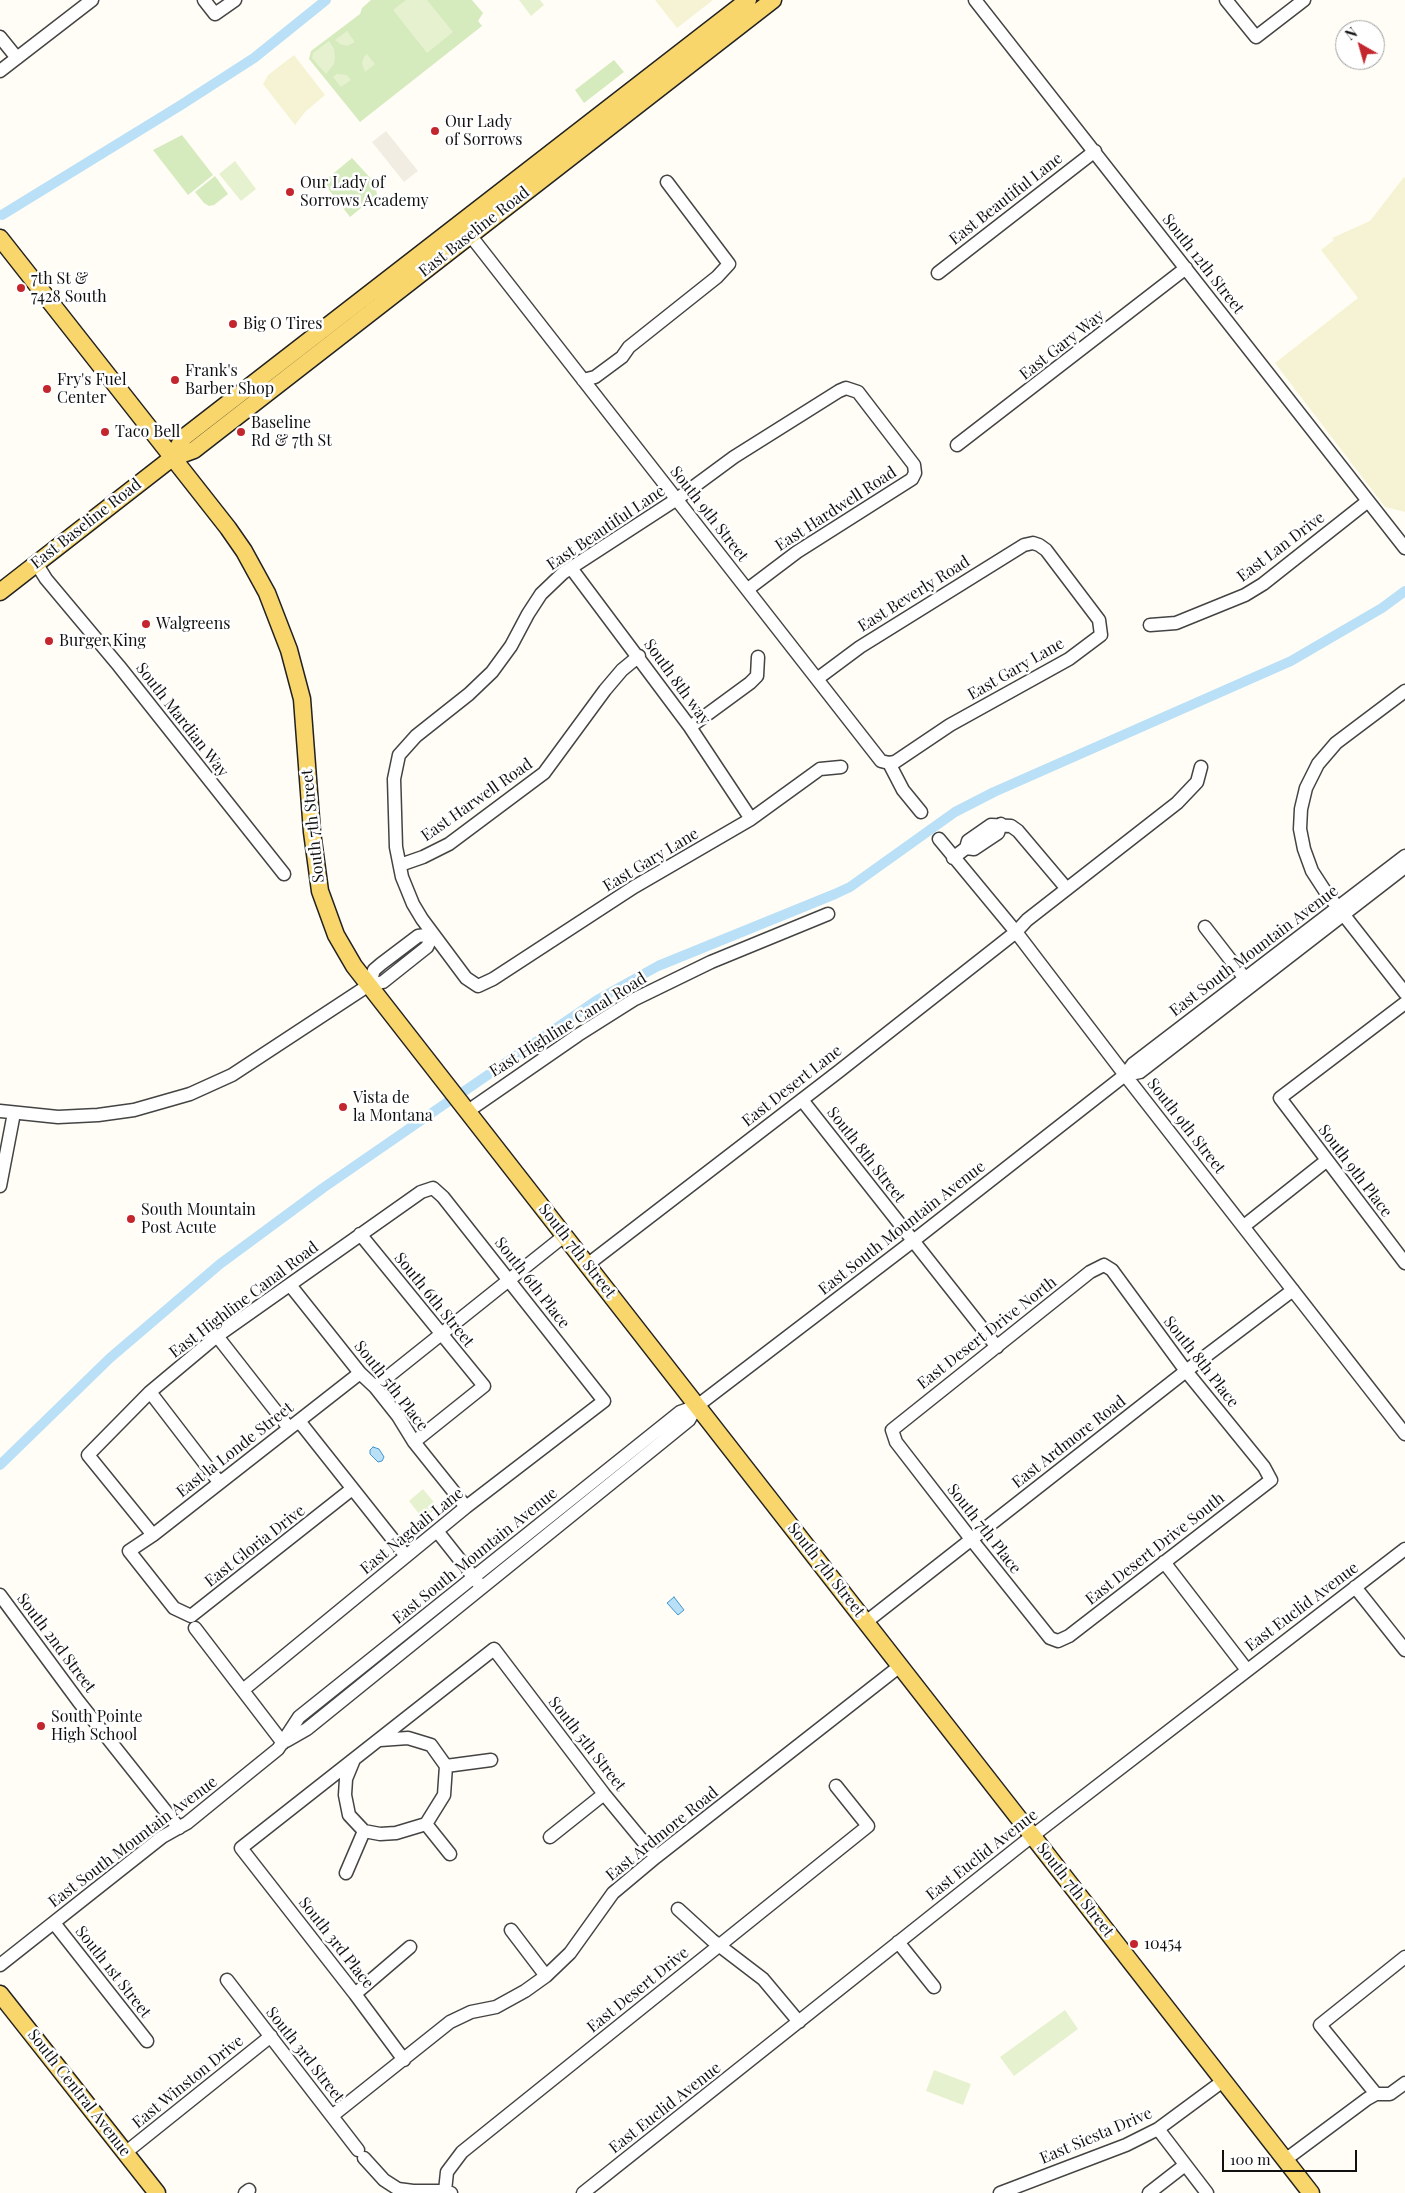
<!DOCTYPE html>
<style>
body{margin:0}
#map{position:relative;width:1405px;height:2193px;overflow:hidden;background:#fffdf5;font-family:"Playfair Display",serif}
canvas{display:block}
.north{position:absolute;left:1335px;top:20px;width:50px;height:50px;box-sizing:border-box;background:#fff;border:1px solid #a0a0a0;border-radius:50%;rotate:322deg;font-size:14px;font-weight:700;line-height:20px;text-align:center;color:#111}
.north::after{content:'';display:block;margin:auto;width:18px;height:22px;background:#c4262e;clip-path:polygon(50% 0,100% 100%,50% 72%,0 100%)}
.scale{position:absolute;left:1222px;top:2150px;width:135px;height:22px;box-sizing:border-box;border:2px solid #111;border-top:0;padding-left:6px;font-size:15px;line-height:18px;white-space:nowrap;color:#111;-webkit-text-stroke:4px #fff;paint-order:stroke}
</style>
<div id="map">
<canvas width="1405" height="2193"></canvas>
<div class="north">N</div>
<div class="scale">100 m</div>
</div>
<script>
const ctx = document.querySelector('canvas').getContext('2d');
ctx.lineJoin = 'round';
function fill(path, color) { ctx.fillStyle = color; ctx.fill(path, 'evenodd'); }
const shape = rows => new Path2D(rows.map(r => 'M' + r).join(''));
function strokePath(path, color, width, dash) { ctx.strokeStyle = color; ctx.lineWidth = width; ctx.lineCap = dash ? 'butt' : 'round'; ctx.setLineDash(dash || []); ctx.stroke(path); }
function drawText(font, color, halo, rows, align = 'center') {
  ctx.font = font + ' "Playfair Display",serif'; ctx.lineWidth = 5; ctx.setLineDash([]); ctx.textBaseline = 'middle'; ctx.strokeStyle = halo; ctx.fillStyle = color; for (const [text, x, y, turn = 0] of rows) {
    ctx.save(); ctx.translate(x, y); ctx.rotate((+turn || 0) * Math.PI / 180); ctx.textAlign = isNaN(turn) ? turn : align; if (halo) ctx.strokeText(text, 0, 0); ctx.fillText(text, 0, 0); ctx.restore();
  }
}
fill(shape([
 [655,0,713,0,677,28],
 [294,55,325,95,305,112,295,125,263,84,268,75],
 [1404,177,1405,178,1405,512,1385,507,1275,363,1358,298,1321,250,1334,240,1332,238,1370,221]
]), '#f6f3d4');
fill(shape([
 [371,0,472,0,483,13,478,21,482,26,360,122,309,59,311,51,360,14,362,8],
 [614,60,624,72,584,103,575,90],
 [182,135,213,175,188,195,153,150],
 [352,158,375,183,377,195,350,217,323,182],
 [215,176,228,194,214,205,209,206,204,203,195,192]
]), '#d5ebbd');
fill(shape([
 [406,0,427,0,453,32,427,53,393,10],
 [519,0,540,0,544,5,531,16],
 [347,31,355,42,347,46,340,44,335,40],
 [329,41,334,49,335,58,334,64,326,74,312,58,313,53],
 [367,54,375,64,365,72,362,63,364,57],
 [337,74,347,75,351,80,341,87,333,77],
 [235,161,256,189,241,201,219,174],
 [423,1489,438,1507,423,1519,409,1501],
 [1065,2010,1078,2029,1014,2076,1000,2057],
 [934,2070,971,2084,963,2105,926,2091]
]), '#e6f2cf');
fill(shape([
 [386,131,418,171,404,182,372,142]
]), '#f1ede2');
const water = shape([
 [373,1447,379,1449,384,1457,382,1461,378,1462,370,1454,370,1450,373,1447],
 [674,1597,684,1610,678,1615,667,1603,674,1597]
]);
fill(water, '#b9e0f7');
strokePath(water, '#3f96cf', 1);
strokePath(shape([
 [2,215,181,105,254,58,326,0],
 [463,1092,597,1000,658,966,835,894,850,887,955,812,994,792,1291,661,1382,608,1405,591],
 [0,1465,110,1358,220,1264,323,1188,452,1099]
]), '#b9e0f7', 10);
const minor = shape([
 [204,0,215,14,235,0],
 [975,0,1405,548],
 [1226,0,1256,37,1304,0],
 [0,37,17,58],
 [0,71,92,0],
 [470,235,881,761,889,763,903,790,921,812],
 [938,273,1095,151],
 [583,380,595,377,622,357,629,347,717,277,729,264,667,182],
 [957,445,1186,268],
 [36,563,46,579,119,666,284,874],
 [571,568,690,727,751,819],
 [748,589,797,552,912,479,915,473,914,465,858,392,846,388,839,391,734,457,677,499,563,573,541,594,528,614,511,646,492,672,469,694,416,736,399,755,394,779,396,847,402,877,413,904,422,919,466,978,478,986,493,979,634,887,751,819,820,769,841,767],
 [1150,625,1176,623,1245,595,1263,584,1368,501],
 [817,679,860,647,1024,545,1033,543,1039,545,1046,550,1099,620,1101,635,1069,659,950,725,895,762,889,763],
 [1405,691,1336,743,1318,764,1306,788,1301,809,1300,829,1304,849,1312,871,1325,891,1405,993],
 [690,727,750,683,757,676,758,657],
 [939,839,1016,932,1125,1075,1405,1434],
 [966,848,974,849,998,833,1001,824],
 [953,858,966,848,968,841,991,825,1011,826,1018,831,1067,889],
 [400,865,423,857,449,844,544,773,605,690,622,670,639,656],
 [1205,927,1250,985],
 [369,985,374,970,381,964,418,936,433,934],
 [1405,1003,1280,1098,1405,1263],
 [1125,1075,1140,1072,1405,867],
 [802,1100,997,1347],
 [0,1111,58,1117,98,1115,134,1110,190,1094,232,1075,369,985,383,982,427,947,433,934],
 [468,1111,578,1035,635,999,711,962,828,914],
 [0,1186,14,1113],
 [1244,1226,1326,1161],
 [360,1234,484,1386,414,1442],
 [587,1265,838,1072,1016,932,1027,920,1177,803,1197,782,1201,767],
 [1104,1265,1112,1270,1186,1371,1264,1467,1271,1480,1069,1636,1058,1641,1050,1638,971,1539,896,1442,892,1430,1090,1272,1104,1265],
 [290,1285,360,1373,375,1387,398,1416,414,1442,466,1507],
 [217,1336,289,1428],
 [375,1387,564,1236],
 [150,1392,219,1482],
 [299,1421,406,1556],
 [352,1489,191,1616,174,1608,129,1551,153,1535,360,1373],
 [437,1531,479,1584],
 [153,1535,88,1455,150,1392,217,1336,421,1192,433,1188,443,1197,604,1401,466,1507,243,1690],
 [1164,1562,1247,1670],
 [1355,1587,1405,1650],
 [0,1595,79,1702,179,1828],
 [866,1622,1186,1371,1293,1290],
 [195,1628,283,1743],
 [286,1741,307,1729,662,1442,689,1420,697,1406],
 [353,1762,346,1779,345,1795,349,1815,364,1831,380,1834,396,1833,426,1824,444,1795,446,1766,431,1745,408,1738,380,1740],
 [446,1766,491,1760],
 [426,1824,450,1854],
 [550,1837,604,1794],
 [346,1873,364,1831],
 [678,1909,712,1940,763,1979,799,2022],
 [54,1923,147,2041],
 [511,1930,546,1976],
 [898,1942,934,1987],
 [0,1965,162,1837,187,1823,241,1779,278,1749,299,1717,680,1412,697,1406,913,1241,1125,1075,1133,1064,1405,856],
 [227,1980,358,2150],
 [355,1994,410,1947],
 [404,2060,355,1994,241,1848,494,1649,604,1794,656,1857],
 [1376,2094,1320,2025,1405,1957],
 [332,2116,450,2022,471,2012,496,2007,525,1991,546,1976,570,1953,613,1893,656,1857,900,1666],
 [1158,2129,1207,2193],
 [125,2153,271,2036],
 [364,2158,384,2180,398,2189,413,2191,445,2191,451,2193],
 [1285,2160,1367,2099,1376,2094,1390,2094,1405,2083],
 [445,2191,447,2172,462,2152,868,1826,836,1786],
 [245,2193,249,2190],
 [583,2193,1022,1844,1405,1549],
 [1000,2193,1126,2145,1158,2129,1223,2081],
 [1149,2193,1185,2165]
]);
const major = shape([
 [0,238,228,528,244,551,267,593,289,650,302,699,312,832,320,891,336,935,354,966,1311,2193],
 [172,458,183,438,748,0],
 [0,592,172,458,194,450,773,0],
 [0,1994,157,2193]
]);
strokePath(minor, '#444', 15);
strokePath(major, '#222', 19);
strokePath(minor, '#fff', 12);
strokePath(major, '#f9d66b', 16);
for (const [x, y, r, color] of [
 [435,131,5,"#c4262e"],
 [290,192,5,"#c4262e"],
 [21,288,5,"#c4262e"],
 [233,324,5,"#c4262e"],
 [175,380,5,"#c4262e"],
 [47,389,5,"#c4262e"],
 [105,432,5,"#c4262e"],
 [241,432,5,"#c4262e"],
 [146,624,5,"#c4262e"],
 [49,641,5,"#c4262e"],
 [343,1107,5,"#c4262e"],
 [131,1219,5,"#c4262e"],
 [41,1726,5,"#c4262e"],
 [1134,1944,5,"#c4262e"]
]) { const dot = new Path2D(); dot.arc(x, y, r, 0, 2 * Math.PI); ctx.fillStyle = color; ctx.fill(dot); strokePath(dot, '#fff', 2); }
drawText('16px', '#111', '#fff', [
 ["Our Lady",445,122],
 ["of Sorrows",445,140],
 ["Our Lady of",300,183],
 ["Sorrows Academy",300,201],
 ["7th St &",31,279],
 ["7428 South",31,297],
 ["Big O Tires",243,324],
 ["Frank's",185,371],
 ["Barber Shop",185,389],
 ["Fry's Fuel",57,380],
 ["Center",57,398],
 ["Baseline",251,423],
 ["Rd & 7th St",251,441],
 ["Taco Bell",115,432],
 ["Walgreens",156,624],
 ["Burger King",59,641],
 ["Vista de",353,1098],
 ["la Montana",353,1116],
 ["South Mountain",141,1210],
 ["Post Acute",141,1228],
 ["South Pointe",51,1717],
 ["High School",51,1735],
 ["10454",1144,1944]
], 'left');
drawText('16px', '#111', '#fff', [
 ["East Beautiful Lane",1006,199,-38],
 ["East Baseline Road",474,232,-38],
 ["South 12th Street",1203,264,52],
 ["East Gary Way",1062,345,-38],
 ["East Hardwell Road",836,509,-33],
 ["South 9th Street",709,514,52],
 ["East Baseline Road",86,524,-38],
 ["East Beautiful Lane",606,528,-34],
 ["East Lan Drive",1281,547,-37],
 ["East Beverly Road",914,594,-32],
 ["East Gary Lane",1016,669,-30],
 ["South 8th way",677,682,54],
 ["South Mardian Way",182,720,52],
 ["East Harwell Road",477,800,-35],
 ["South 7th Street",313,826,-96],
 ["East Gary Lane",651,860,-31],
 ["East South Mountain Avenue",1254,951,-37],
 ["East Highline Canal Road",568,1025,-32],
 ["East Desert Lane",792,1086,-38],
 ["South 9th Street",1186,1126,52],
 ["South 8th Street",866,1155,52],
 ["South 9th Place",1355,1171,53],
 ["East South Mountain Avenue",902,1228,-38],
 ["South 7th Street",577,1251,52],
 ["South 6th Place",532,1283,52],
 ["East Highline Canal Road",244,1300,-37],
 ["South 6th Street",434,1300,51],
 ["East Desert Drive North",987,1333,-38],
 ["South 8th Place",1201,1362,52],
 ["South 5th Place",391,1386,52],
 ["East Ardmore Road",1069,1442,-38],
 ["East la Londe Street",235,1450,-38],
 ["South 7th Place",984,1529,52],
 ["East Nagdali Lane",412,1531,-39],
 ["East Gloria Drive",255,1546,-38],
 ["East Desert Drive South",1155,1549,-38],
 ["East South Mountain Avenue",475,1556,-39],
 ["South 7th Street",826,1570,52],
 ["East Euclid Avenue",1302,1607,-37],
 ["South 2nd Street",56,1643,53],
 ["South 5th Street",587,1744,52],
 ["East Ardmore Road",662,1834,-39],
 ["East South Mountain Avenue",133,1842,-37],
 ["East Euclid Avenue",982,1855,-38],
 ["South 7th Street",1075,1890,52],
 ["South 3rd Place",336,1943,52],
 ["South 1st Street",113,1972,52],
 ["East Desert Drive",638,1990,-39],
 ["South 3rd Street",305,2055,52],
 ["East Winston Drive",188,2082,-39],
 ["South Central Avenue",79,2093,52],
 ["East Euclid Avenue",665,2108,-38],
 ["East Siesta Drive",1096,2136,-23]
]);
</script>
